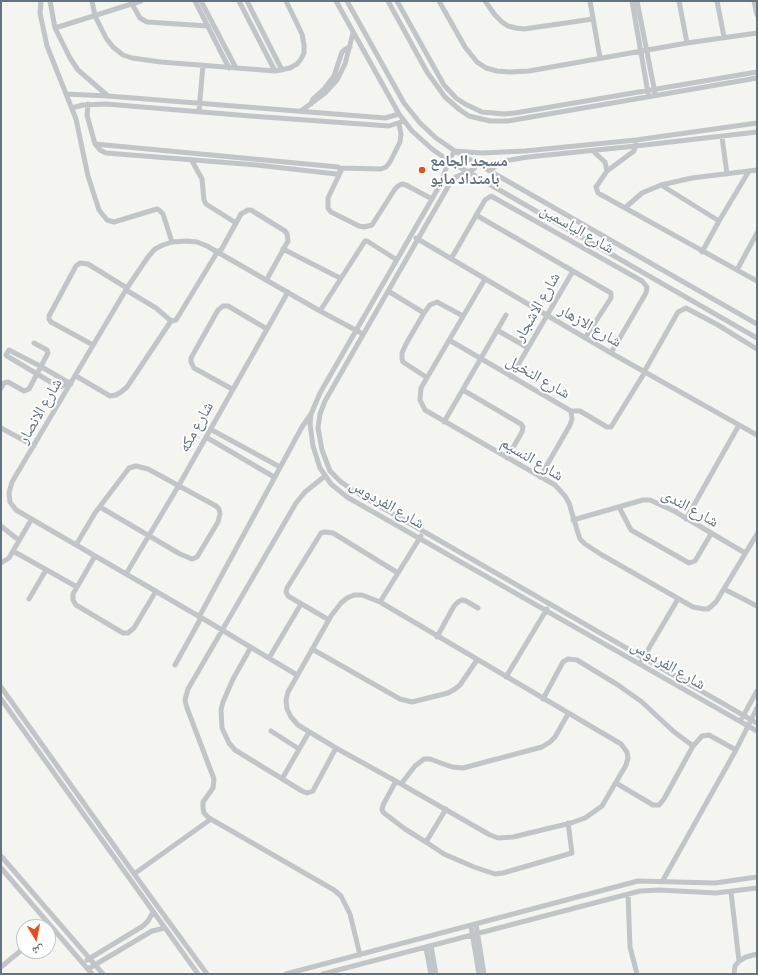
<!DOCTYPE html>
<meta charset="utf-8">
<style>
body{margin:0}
#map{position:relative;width:758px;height:975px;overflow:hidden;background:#f4f4f0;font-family:"Alegreya Sans","Noto Naskh Arabic",sans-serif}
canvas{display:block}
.frame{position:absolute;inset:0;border:2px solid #627382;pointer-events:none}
.north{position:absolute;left:16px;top:919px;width:40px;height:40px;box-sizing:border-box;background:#fff;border:1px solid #c0c7cd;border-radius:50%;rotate:170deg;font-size:11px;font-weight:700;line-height:16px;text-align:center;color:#627382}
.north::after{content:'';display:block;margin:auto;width:14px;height:18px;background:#e7501e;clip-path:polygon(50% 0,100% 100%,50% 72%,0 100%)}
</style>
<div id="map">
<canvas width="758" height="975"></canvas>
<div class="frame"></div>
<div class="north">ش</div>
</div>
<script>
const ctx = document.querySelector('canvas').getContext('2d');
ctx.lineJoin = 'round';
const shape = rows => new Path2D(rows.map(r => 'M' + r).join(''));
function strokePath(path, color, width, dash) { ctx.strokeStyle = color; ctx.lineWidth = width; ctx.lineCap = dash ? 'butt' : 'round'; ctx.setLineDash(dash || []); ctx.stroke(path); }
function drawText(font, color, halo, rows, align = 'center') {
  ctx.font = font + ' "Alegreya Sans","Noto Naskh Arabic",sans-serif'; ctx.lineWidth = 4; ctx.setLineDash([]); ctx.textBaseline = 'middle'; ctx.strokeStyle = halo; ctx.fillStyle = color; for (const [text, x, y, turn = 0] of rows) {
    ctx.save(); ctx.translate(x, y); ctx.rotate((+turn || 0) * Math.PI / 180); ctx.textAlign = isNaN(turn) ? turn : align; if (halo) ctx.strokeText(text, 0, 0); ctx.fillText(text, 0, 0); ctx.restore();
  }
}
strokePath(shape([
 [41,1,40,13,47,46,76,119,88,176,99,210,107,220,114,222,157,209,159,210,163,214,172,242],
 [50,1,55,28,70,58,78,70,108,96],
 [92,1,95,16,106,38,113,47,123,55,132,58,161,62,275,71,290,68,297,64,301,59,304,53,304,45,302,34,286,1],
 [195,1,229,68],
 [201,1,236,68],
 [239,1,275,71],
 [247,1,282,70],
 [336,1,399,114,412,131,432,149,449,161,757,338],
 [347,1,404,103,420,123,436,138,455,151,757,324],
 [388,1,427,72,445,97,460,110,469,116,490,121,508,121,757,78],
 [397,1,444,85,456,98,465,104,482,112,504,114,515,113,757,72],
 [439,1,465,47,477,62,486,68,497,71,509,72,529,71,687,43,757,33],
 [485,1,495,15,502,22,508,26,516,28,524,29,593,19],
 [590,1,600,58],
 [632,1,648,93],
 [637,1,655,93],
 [679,1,687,43],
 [717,1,724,37],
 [754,1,757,15],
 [132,4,140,18,147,22,208,26],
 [55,28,141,1],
 [66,94,108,96,385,118,399,114],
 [88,104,87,115,95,144,100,150,106,153,257,165,336,174,338,174,341,171,338,167,95,144],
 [311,104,313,99,324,89,334,76,342,52,347,48,350,47],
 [72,108,83,105,106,104,250,116,389,126,404,121],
 [199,111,203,65],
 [301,111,325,93,337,80,345,64,353,33],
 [757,123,636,140,525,151,482,153,455,151,450,158,440,185,320,393,311,414,310,424,313,446,320,468,331,484,347,497,757,731],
 [722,137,727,174],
 [636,144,634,151,607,171,596,187,598,193,757,281],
 [594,150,595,153,605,162,607,171],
 [192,161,202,179,204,200,206,204,236,223],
 [477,163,474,169,456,177,449,185,325,401,320,414,318,428,322,450,330,471,341,482,362,496,757,723],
 [339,168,381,169,386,167,390,162,400,142,401,134,399,124],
 [490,170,504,161,528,157,636,146,757,132],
 [340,173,328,198,328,208,331,212,359,226,364,227,372,225,395,189,398,186,402,184,406,185,432,199],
 [661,185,719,221,749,171],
 [626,207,642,193,661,185,692,178,757,170],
 [476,215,611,293,611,298,585,338],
 [416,238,611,353,757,435],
 [283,249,340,278],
 [220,252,241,214,248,210,251,210,285,231,287,234,288,241,267,279],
 [702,252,719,221],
 [451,259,485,200,491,196,642,281,647,287,646,293,611,353],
 [737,270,757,233],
 [485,279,421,388,420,400,425,410,555,485,565,496,569,503,578,533,580,539,585,544,602,555,693,607,704,609,708,609,716,602,757,534],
 [126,290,156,308,171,321,176,320,218,251],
 [388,291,424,313],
 [320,311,365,241,367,241,397,260],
 [497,330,528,348],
 [449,340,571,411,572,419,570,425,540,477],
 [93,345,51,322,49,319,49,316,76,266,80,263,88,264,127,288],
 [644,372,678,312,686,308,718,325,757,349],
 [76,376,110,396,116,395,121,392,127,387,171,321],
 [426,377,403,362,402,359,402,353,406,344,424,313,430,305,437,302,463,316],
 [511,377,573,271],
 [68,382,63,386,59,387,7,356,6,355,9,350,40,366,71,384],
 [1,388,4,383,8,382,24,391,29,389,48,353,47,350,34,343],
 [232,389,194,368,191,362,191,358,218,310,223,306,228,306,267,329],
 [463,390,521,424,523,427,522,432,507,458],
 [571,411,580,411,607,427,611,427,645,372],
 [444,422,506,315],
 [1,428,34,446],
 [210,429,280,467],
 [206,437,274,477],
 [325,476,305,492,296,503,188,689,185,700,187,708,214,779,213,788,203,802,203,808,204,813,209,818,334,890,341,896,350,914,360,955],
 [619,507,631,530,689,563,695,561,711,534],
 [686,519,739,425],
 [573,520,643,500,650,500,674,511,745,553],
 [1,526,16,538],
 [76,545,95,513,126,472,129,468,136,466,148,469,216,506,219,509,220,514,218,522,197,557,192,559,180,554,100,507],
 [13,551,77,587],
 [95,556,73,594,73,600,76,605,123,633,128,633,134,628,156,591],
 [1,563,9,558,31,520],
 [126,574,179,485,288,292],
 [724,589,757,606],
 [354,595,362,595,380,602,621,744,627,752,628,758,626,765,602,806,585,818,571,823,513,837,498,838,490,835,401,784,336,748,298,725,291,717,287,709,286,700,288,692,331,616,341,603,347,598,354,595],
 [29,599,46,570],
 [380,602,421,536],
 [199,617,302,427,311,414],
 [329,620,288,596,286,592,287,588,321,533,325,532,333,533,398,573],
 [437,637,454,606,458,602,462,600,466,601,478,608],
 [251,647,233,679,223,702,221,710,222,728,229,743,235,750,302,791,307,793,313,791,315,787,336,748],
 [312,649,400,699,412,702,448,693,455,689,460,685,477,660],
 [269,658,301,604],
 [642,660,678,599],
 [175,665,201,618],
 [297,675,207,621,16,510,10,502,9,493,12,482,127,288,148,257,155,249,163,245,172,242,187,241,197,242,207,246,320,311,363,334],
 [506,677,547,609],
 [1,687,150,896,207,974],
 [1,699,198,974],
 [543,699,563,662,568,659,577,660,618,685,642,702,673,731,693,746],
 [742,718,757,691],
 [271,731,299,749],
 [282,779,309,732],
 [396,781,383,805,382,810,384,813,405,829,426,842],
 [616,783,653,805,659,805,664,799,693,746,702,736,709,735,736,750],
 [401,784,415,766,424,759,430,759,452,767,463,768,542,747,550,742,555,737,568,714],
 [446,809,426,842,444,854,474,867,495,874,503,873,572,853,568,823],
 [1,856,103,974],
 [1,868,92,974],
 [134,874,211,819],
 [662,882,736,750,757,708],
 [731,892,739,961],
 [628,894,630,947,637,974],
 [476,924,484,974],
 [471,926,479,974],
 [431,946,436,974],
 [426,948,431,974],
 [87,960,143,926,148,921,153,912],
 [1,967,24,948],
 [88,969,152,931,165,928],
 [286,974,638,881,715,883,757,877],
 [323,974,640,891,659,890,716,893,757,888],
 [734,974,735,966,739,961,746,957,757,954]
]), '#c1c5c8', 5);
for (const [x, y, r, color] of [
 [422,170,4,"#e7501e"]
]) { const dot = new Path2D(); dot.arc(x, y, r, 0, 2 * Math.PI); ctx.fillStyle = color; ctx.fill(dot); strokePath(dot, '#fff', 1.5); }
drawText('bold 16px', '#627382', '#fff', [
 ["مسجد الجامع",430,161],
 ["بامتداد مايو",430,179]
], 'left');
drawText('16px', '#627382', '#fff', [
 ["شارع الياسمين",577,229,30],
 ["شارع الاشجار",537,307,-60],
 ["شارع الازهار",590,326,30],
 ["شارع النخيل",538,377,30],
 ["شارع الانصار",40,411,-60],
 ["شارع مكه",196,427,-61],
 ["شارع النسيم",532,459,31],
 ["شارع الفردوس",387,504,30],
 ["شارع الندى",690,508,29],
 ["شارع الفردوس",668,665,30]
]);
</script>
